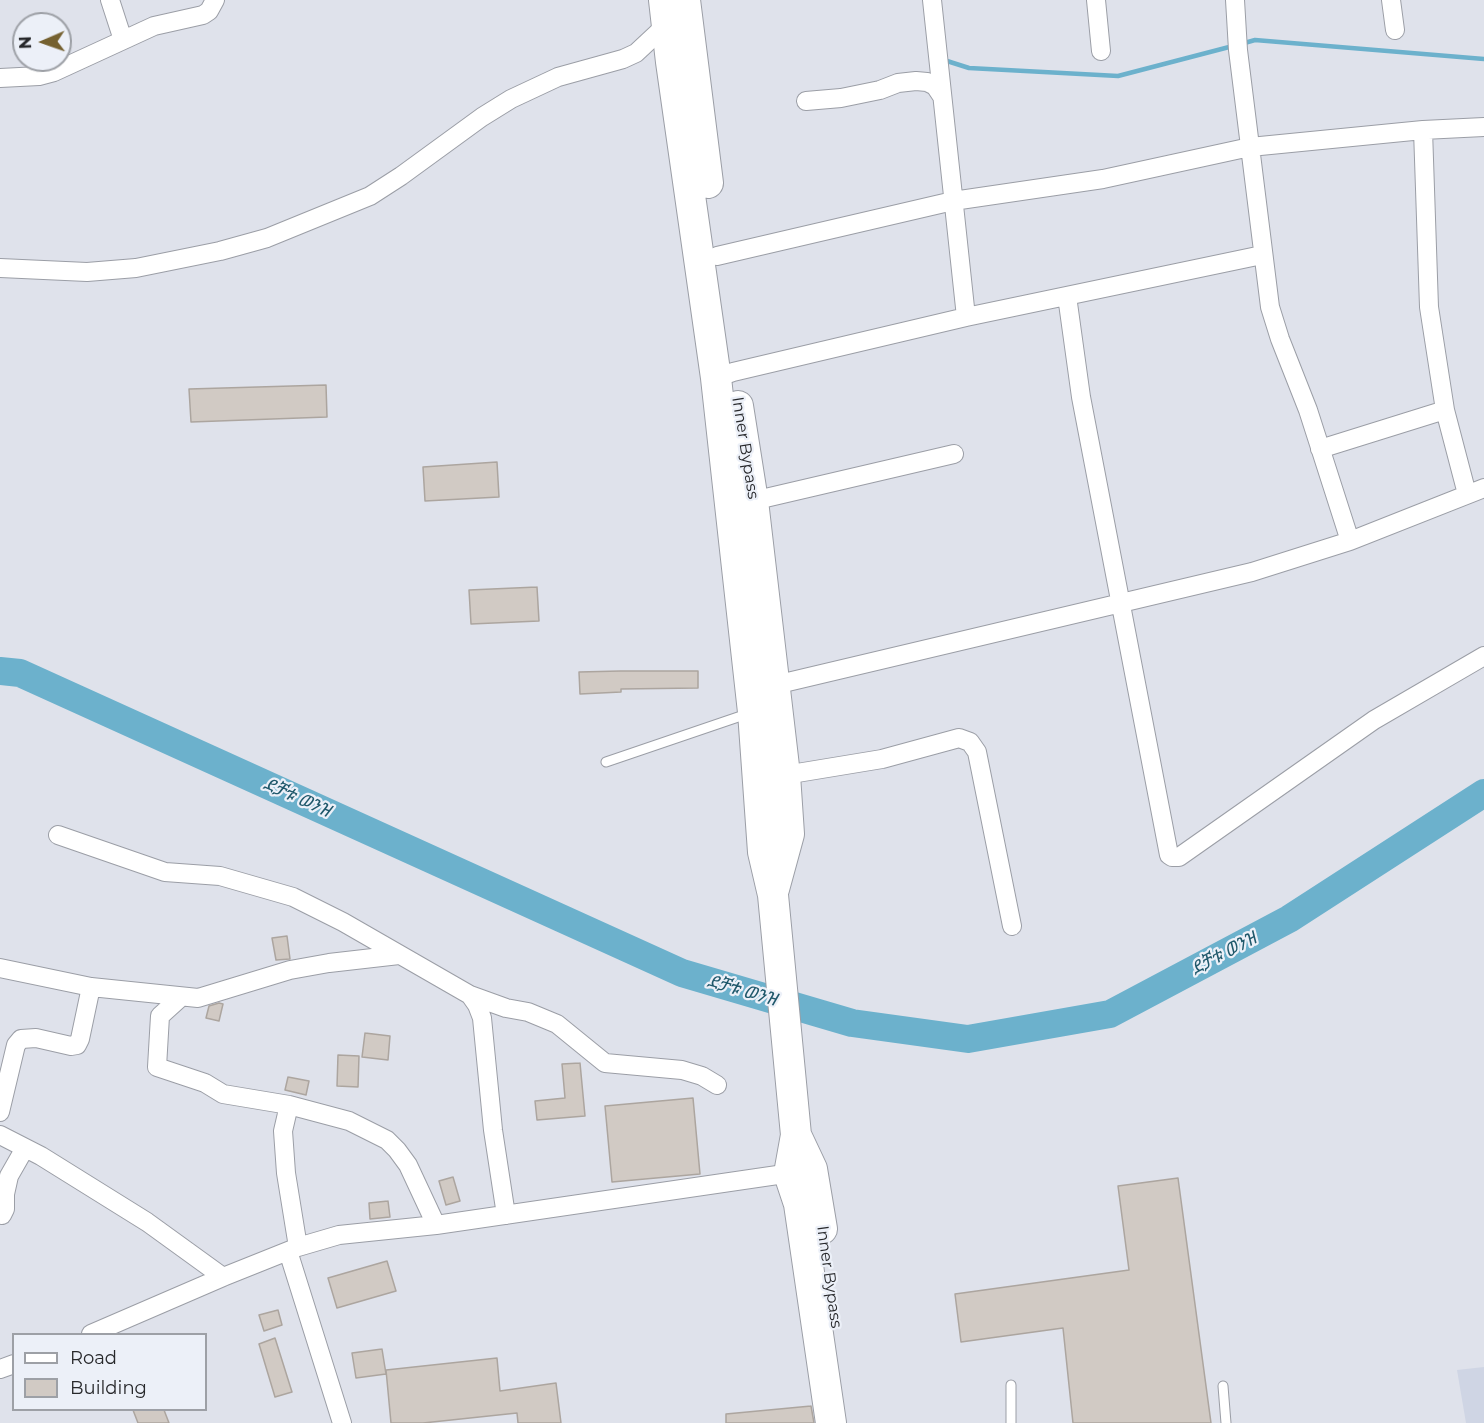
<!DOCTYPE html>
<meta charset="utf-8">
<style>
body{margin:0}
#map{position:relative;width:1484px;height:1423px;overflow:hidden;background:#dfe2eb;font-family:Montserrat,sans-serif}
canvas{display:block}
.legend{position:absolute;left:12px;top:1333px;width:195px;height:78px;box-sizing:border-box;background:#ecf0f8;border:2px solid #9da0a6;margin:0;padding:8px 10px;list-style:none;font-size:18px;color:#27282b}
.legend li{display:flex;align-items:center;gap:12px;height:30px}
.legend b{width:30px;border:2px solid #9da0a6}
.north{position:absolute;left:12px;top:12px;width:60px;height:60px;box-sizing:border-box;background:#ecf0f8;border:2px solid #9da0a6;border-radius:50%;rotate:268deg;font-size:16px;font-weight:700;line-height:24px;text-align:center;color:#27282b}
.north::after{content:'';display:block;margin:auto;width:21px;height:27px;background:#756130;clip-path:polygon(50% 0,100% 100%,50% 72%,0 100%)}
</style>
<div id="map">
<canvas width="1484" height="1423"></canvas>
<ul class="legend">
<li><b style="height:8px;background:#fff"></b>Road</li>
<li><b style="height:16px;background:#d1cac4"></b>Building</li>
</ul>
<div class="north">N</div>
</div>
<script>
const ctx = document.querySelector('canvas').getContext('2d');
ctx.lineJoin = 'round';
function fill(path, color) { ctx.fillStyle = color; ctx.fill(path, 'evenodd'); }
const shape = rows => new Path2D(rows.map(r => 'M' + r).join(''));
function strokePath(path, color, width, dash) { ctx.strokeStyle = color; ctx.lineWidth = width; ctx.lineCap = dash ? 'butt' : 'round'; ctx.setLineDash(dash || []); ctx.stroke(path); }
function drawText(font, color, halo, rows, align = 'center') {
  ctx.font = font + ' Montserrat,"Noto Sans Ethiopic",sans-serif'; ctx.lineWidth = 4.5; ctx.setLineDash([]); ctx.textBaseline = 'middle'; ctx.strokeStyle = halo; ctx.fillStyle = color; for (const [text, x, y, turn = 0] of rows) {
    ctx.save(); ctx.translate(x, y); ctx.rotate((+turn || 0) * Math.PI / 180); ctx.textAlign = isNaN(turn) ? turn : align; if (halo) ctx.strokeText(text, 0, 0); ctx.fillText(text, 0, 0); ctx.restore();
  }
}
fill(shape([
 [1484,1367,1484,1423,1466,1423,1457,1370]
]), '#cfd5e4');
strokePath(shape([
 [1241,44,1255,40,1484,59],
 [947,61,969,68,1118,76,1233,46]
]), '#6cb1cc', 4.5);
strokePath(shape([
 [0,671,20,673,682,973,852,1023,968,1039,1110,1014,1289,919,1484,793]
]), '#6cb1cc', 28);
const building = shape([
 [326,385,327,417,191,422,189,389,326,385],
 [497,462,499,497,425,501,423,467,497,462],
 [537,587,539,621,471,624,469,590,537,587],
 [620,671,698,671,698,688,621,689,621,692,580,694,579,672,620,671],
 [287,936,290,959,276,960,272,938,287,936],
 [219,1003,223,1004,219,1021,206,1018,209,1006,219,1003],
 [365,1033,390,1036,388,1060,362,1057,365,1033],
 [338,1055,359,1056,358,1087,337,1086,338,1055],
 [580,1063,585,1116,537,1120,535,1101,565,1098,562,1064,580,1063],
 [288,1077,309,1081,306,1095,285,1090,288,1077],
 [693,1098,700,1174,612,1182,605,1106,693,1098],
 [453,1177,460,1201,446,1205,439,1181,453,1177],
 [1178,1178,1211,1423,1073,1423,1063,1328,961,1342,955,1294,1129,1270,1118,1186,1178,1178],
 [388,1201,390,1217,370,1219,369,1203,388,1201],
 [387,1261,396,1291,337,1308,328,1278,387,1261],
 [278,1310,282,1325,264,1331,259,1315,278,1310],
 [275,1338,292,1392,275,1397,259,1344,275,1338],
 [382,1349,386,1374,356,1378,352,1353,382,1349],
 [497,1358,500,1391,556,1383,561,1423,518,1423,517,1413,423,1423,391,1423,386,1370,497,1358],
 [811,1406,814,1423,726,1423,726,1414,811,1406],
 [133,1410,164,1410,169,1423,138,1423,133,1410]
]);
fill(building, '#d1cac4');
strokePath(building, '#aca59f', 1.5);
const service = shape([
 [606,762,747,714],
 [1011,1385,1011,1423],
 [1223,1386,1226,1423]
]);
const minor = shape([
 [110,0,123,40],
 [932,0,966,317],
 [1096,0,1101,51],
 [1235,0,1238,50,1270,307,1280,339,1308,410,1350,541],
 [1391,0,1395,30],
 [0,78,39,76,54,72,154,26,203,15,209,11,215,0],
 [806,101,841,98,880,90,898,83,916,81,927,82,935,86,941,95],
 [1423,130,1429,307,1445,410,1467,494],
 [717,256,953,201,1103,179,1250,147,1423,130,1484,127],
 [0,268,87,272,136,268,220,251,267,238,370,196,401,176,482,117,511,99,558,77,623,59,636,53,666,25,672,22],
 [1067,296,1081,397,1169,855,1172,857,1179,857,1374,720,1484,656],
 [716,378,733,372,966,317,1262,255],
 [1320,449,1445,410],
 [744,503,954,454],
 [775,685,1252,572,1350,541,1484,488],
 [785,775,882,759,959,738,970,742,977,752,1012,926],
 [58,835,165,872,220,876,293,897,343,922,470,995,477,1005,482,1018,493,1130,506,1215],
 [0,968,91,987,198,998,290,970,329,963,399,955],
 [470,995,506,1008,528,1012,557,1024,605,1063,682,1070,702,1076,717,1085],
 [181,997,160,1016,157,1067,205,1083,223,1094,289,1105,283,1131,286,1173,298,1247],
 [289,1105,349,1121,387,1140,397,1150,408,1165,436,1225],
 [0,1112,16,1045,21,1039,36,1038,71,1046,77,1045,80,1039,91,987],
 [0,1135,41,1156,147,1222,223,1277],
 [2,1215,5,1209,5,1194,9,1176,25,1148],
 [288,1251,342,1423],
 [91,1334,223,1277,298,1247,339,1235,436,1225,798,1172],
 [0,1369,14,1364]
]);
const primary = shape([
 [664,0,671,62,716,378,753,712,763,852,773,895,796,1135,789,1174,799,1204,831,1423],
 [685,0,708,183],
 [738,406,753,501,785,775,789,834,774,889],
 [796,1135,812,1169,822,1229]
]);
strokePath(service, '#9b9ea6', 11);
strokePath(minor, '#9b9ea6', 20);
strokePath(primary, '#9b9ea6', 32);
strokePath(service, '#fff', 9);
strokePath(minor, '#fff', 18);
strokePath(primary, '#fff', 30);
drawText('16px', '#27282b', '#ecf0f8', [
 ["Inner Bypass",745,448,81],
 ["Inner Bypass",829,1277,82]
]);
drawText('italic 18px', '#1f586b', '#ecf0f8', [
 ["ደቻቱ ወንዝ",297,798,24],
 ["ደቻቱ ወንዝ",1224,954,-28],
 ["ደቻቱ ወንዝ",742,991,16]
]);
</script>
